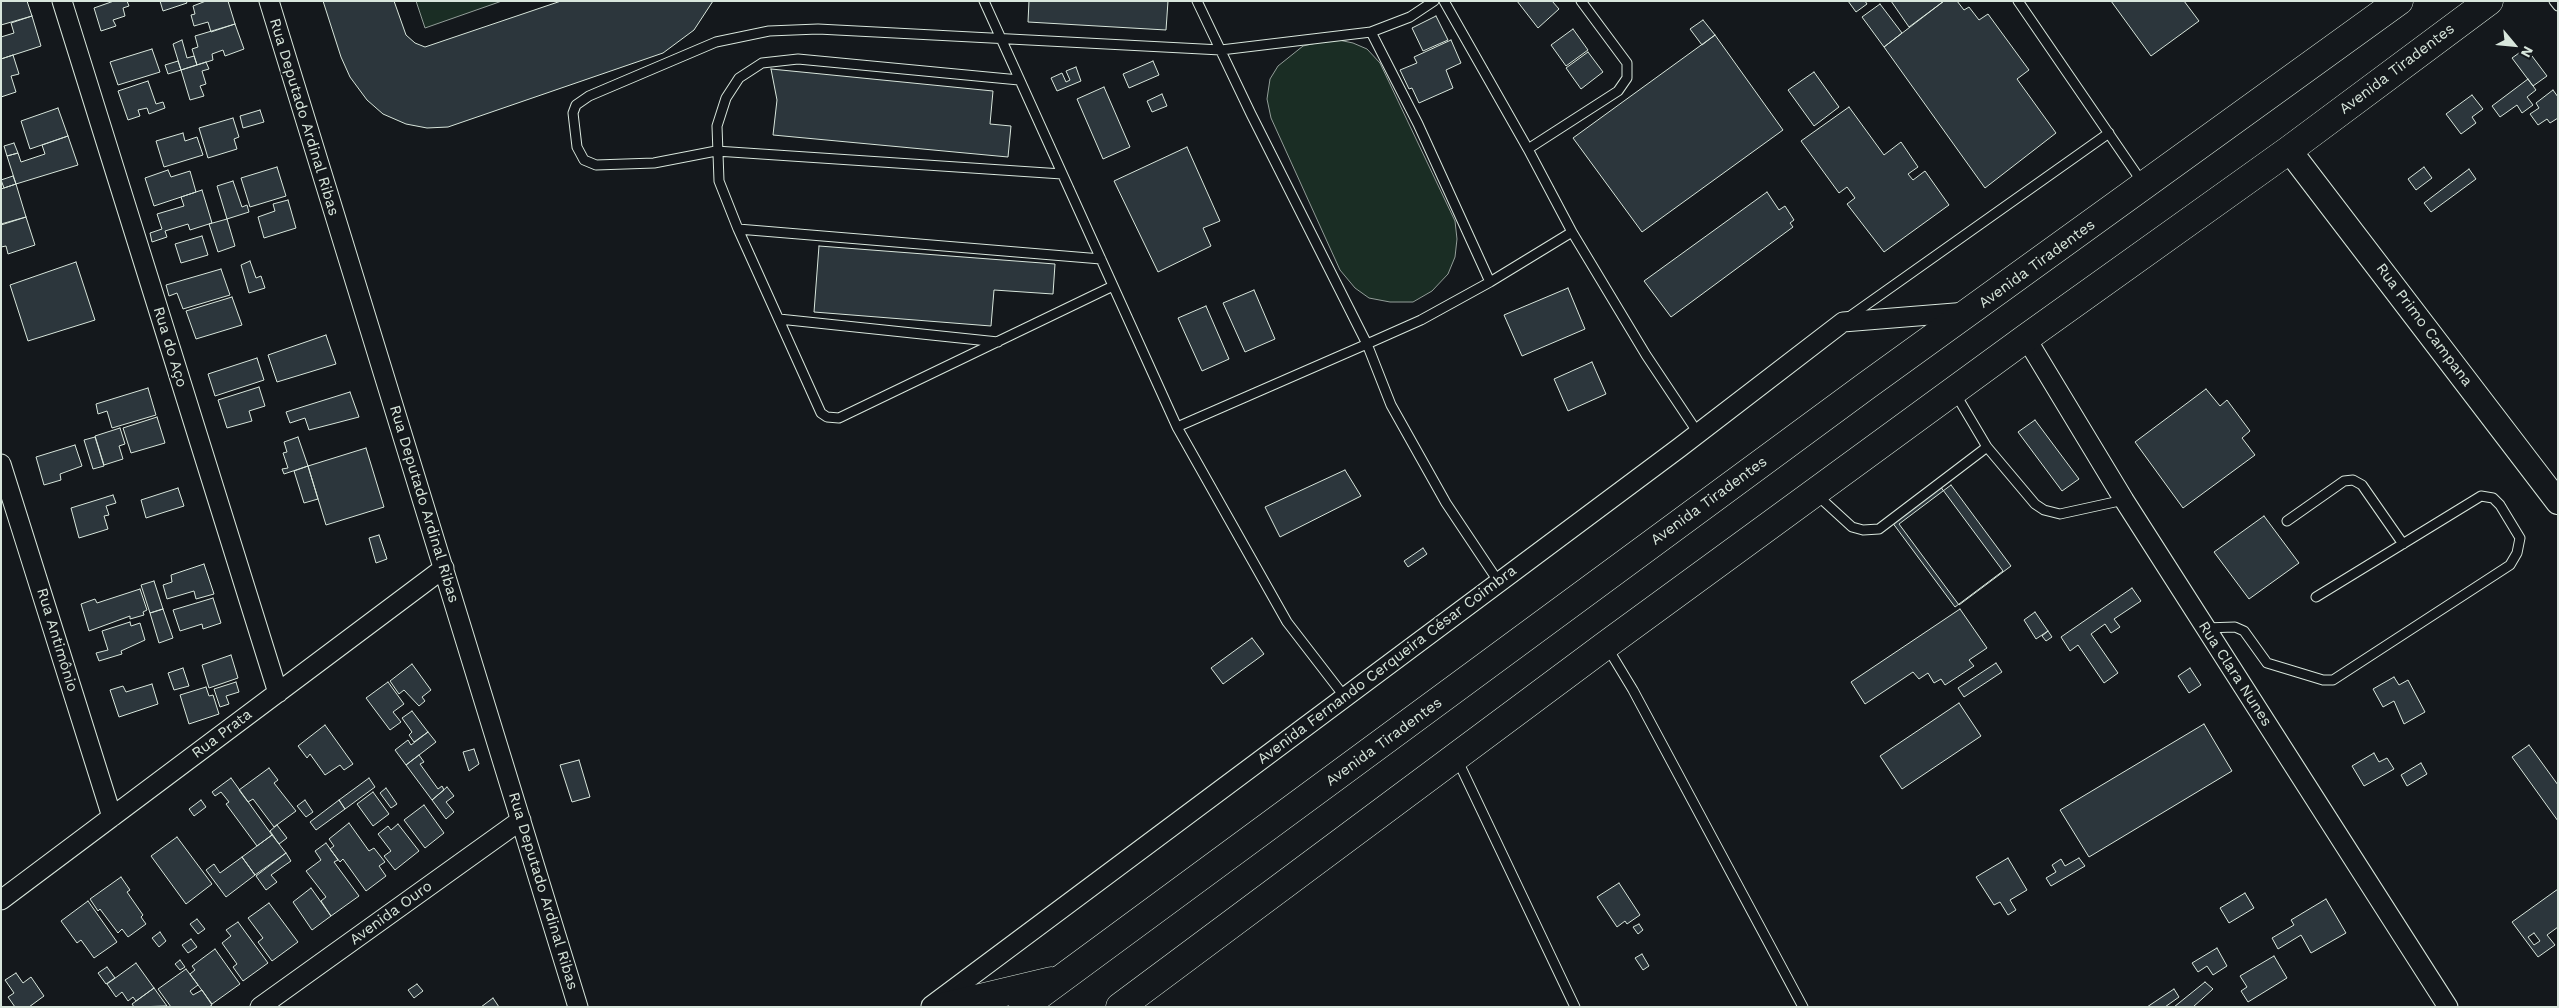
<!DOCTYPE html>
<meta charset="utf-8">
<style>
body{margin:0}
#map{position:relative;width:2559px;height:1008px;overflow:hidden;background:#14181c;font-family:"Work Sans",sans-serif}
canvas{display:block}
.frame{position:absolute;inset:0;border:2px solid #d8e6dc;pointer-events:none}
.north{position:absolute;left:2489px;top:20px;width:50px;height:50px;-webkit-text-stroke:4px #14181c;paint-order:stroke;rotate:118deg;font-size:14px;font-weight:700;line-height:20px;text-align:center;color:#d8e6dc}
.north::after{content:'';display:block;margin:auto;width:18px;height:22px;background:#d8e6dc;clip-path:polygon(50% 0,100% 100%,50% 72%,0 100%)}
</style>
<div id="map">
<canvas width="2559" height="1008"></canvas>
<div class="frame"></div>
<div class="north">N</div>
</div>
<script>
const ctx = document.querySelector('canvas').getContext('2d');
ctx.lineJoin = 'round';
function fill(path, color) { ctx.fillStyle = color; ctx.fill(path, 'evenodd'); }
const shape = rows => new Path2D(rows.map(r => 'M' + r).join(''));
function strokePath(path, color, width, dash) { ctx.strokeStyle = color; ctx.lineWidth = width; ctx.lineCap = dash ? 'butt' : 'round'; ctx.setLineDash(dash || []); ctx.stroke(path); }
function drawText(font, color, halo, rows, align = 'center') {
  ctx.font = font + ' "Work Sans",sans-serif'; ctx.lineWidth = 4; ctx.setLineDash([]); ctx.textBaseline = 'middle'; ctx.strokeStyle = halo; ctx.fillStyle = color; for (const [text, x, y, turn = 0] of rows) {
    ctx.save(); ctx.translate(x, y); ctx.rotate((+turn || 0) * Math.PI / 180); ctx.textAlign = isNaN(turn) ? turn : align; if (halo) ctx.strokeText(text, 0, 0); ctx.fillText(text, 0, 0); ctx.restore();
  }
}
const green = shape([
 [416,1,502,1,425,28,416,1],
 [1334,39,1353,43,1367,49,1380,63,1455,221,1457,239,1455,257,1448,274,1432,291,1413,302,1390,302,1369,298,1355,288,1340,270,1271,118,1267,99,1270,79,1278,66,1303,46,1334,39]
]);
fill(green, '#1a2d24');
strokePath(green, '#939e99', 1);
const building = shape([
 [1,1,27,1,32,16,1,25,1,1],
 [114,1,127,1,129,6,123,8,125,16,113,20,116,26,101,31,94,8,114,1],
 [160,1,186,1,187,3,163,11,160,1],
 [206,1,228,1,235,24,211,32,208,22,194,26,191,15,195,14,193,6,206,1],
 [323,1,394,1,406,35,415,43,425,47,561,1,713,1,694,30,663,53,448,127,427,128,406,124,383,114,367,100,350,77,341,57,323,1],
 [1029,1,1168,1,1166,30,1028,22,1029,1],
 [1517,1,1552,1,1559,9,1538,28,1517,1],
 [1848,1,1865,1,1867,4,1856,12,1848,1],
 [1891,1,1944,1,1909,27,1891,1],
 [1944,1,1957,1,1964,10,1969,7,1979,20,1988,14,2029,70,2017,79,2056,133,1985,188,1884,47,1944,1],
 [2111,1,2184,1,2199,21,2151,56,2111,1],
 [1880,4,1902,33,1884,47,1862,17,1880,4],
 [32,16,41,46,1,59,1,37,14,33,11,23,32,16],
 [1436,16,1448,40,1423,51,1412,28,1436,16],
 [1703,20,1715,35,1702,45,1690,29,1703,20],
 [235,24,244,49,225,56,223,50,212,54,213,60,197,65,192,49,198,47,195,36,235,24],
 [1573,29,1588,50,1566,66,1551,45,1573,29],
 [1715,35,1783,130,1642,232,1573,138,1715,35],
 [182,40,187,58,194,56,197,65,181,70,173,44,182,40],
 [1451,40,1461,63,1446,70,1453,88,1419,103,1412,88,1409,89,1400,70,1417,63,1414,57,1451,40],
 [2526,48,2547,76,2533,86,2512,58,2526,48],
 [152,49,160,72,118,85,110,62,152,49],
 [1588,52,1603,72,1581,89,1566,68,1588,52],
 [13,55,19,74,11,76,16,92,1,97,1,59,13,55],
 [178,61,181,70,168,74,165,65,178,61],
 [1153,61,1159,75,1129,88,1123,74,1153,61],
 [206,62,209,69,202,71,206,84,200,86,204,96,190,100,181,70,206,62],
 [1076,67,1081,81,1057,91,1051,78,1062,73,1066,82,1070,80,1066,71,1076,67],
 [771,69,993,91,990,124,1011,126,1008,157,773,135,777,100,771,69],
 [1814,72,1839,107,1814,126,1788,90,1814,72],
 [2528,79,2536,90,2527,97,2533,105,2522,113,2517,105,2500,117,2492,106,2528,79],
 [148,81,156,104,163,102,165,108,149,114,147,108,138,110,140,116,128,120,118,91,148,81],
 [1104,87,1130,147,1103,159,1077,99,1104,87],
 [2553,90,2558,97,2558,118,2550,123,2547,119,2538,125,2530,114,2539,108,2536,103,2553,90],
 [1162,94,1167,106,1152,112,1147,101,1162,94],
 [2472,95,2483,109,2472,117,2476,123,2461,134,2446,114,2472,95],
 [1849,107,1884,155,1901,142,1918,167,1908,174,1913,180,1925,171,1949,205,1884,252,1847,204,1855,198,1847,187,1839,193,1801,141,1849,107],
 [58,108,68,136,30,149,21,121,58,108],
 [260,110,264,122,243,128,240,116,260,110],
 [233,118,239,137,234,139,237,149,208,158,199,128,233,118],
 [183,133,185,141,197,137,203,155,164,167,156,141,183,133],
 [68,136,78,165,16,184,7,156,18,153,21,162,45,154,42,145,68,136],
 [14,143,18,153,7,156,4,146,14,143],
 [1187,147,1220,221,1203,228,1211,246,1158,272,1114,181,1187,147],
 [277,167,286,196,250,207,241,178,277,167],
 [2424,167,2432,178,2416,190,2408,179,2424,167],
 [2469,169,2476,179,2431,212,2424,203,2469,169],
 [168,170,171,177,190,171,196,192,154,206,145,178,168,170],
 [13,176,16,184,4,188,1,180,13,176],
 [233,181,242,207,247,205,249,212,227,219,217,186,233,181],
 [16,184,26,217,1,224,1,189,16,184],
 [202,190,212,223,190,230,188,224,165,231,167,237,152,242,150,233,162,229,157,214,184,206,181,197,202,190],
 [1767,192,1779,210,1785,206,1794,220,1790,223,1793,227,1671,317,1644,281,1767,192],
 [288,200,296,228,264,238,258,217,275,211,273,204,288,200],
 [26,217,35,245,8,254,6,246,1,247,1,225,26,217],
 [227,219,235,246,218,252,209,224,227,219],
 [202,236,208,255,181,263,175,244,202,236],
 [819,246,1055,264,1053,294,994,290,991,326,814,312,819,246],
 [250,261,256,278,261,276,265,288,249,293,241,265,250,261],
 [76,262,95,320,28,341,10,285,76,262],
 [221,269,230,295,183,309,177,293,169,296,166,285,221,269],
 [1568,288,1585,329,1522,356,1504,315,1568,288],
 [1254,290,1275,339,1245,352,1223,303,1254,290],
 [232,297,242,325,196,339,186,311,232,297],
 [1206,306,1229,359,1202,371,1178,318,1206,306],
 [326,335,336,364,277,382,268,355,326,335],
 [257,358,264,380,215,396,208,374,257,358],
 [1592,362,1606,394,1568,411,1554,379,1592,362],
 [259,387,265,406,249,411,252,421,227,428,218,400,259,387],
 [148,388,156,415,112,428,107,411,98,414,96,404,148,388],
 [2206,389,2220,406,2227,400,2250,431,2242,438,2255,455,2183,508,2135,442,2206,389],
 [350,392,359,417,309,430,305,418,290,423,286,412,350,392],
 [157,417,165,443,131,453,123,428,157,417],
 [2035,420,2079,479,2062,491,2018,432,2035,420],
 [120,428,125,444,119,446,123,459,104,465,95,436,120,428],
 [95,437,104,466,93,469,84,440,95,437],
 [298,437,308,466,284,474,282,469,288,468,283,453,287,452,284,442,298,437],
 [75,445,82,466,60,474,61,480,44,485,36,457,75,445],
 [366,448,384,507,326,525,308,466,366,448],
 [308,466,318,499,304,503,294,471,308,466],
 [1345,470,1361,496,1280,537,1265,507,1345,470],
 [1951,485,2011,566,1959,605,1899,524,1951,485],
 [1940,486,2003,571,1955,607,1892,522,1940,486],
 [178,488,184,506,146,518,141,500,178,488],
 [113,495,116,503,106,506,109,515,104,516,108,529,79,538,71,508,113,495],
 [2264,516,2299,563,2249,599,2214,552,2264,516],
 [379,535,387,559,376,563,369,538,379,535],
 [1423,548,1427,554,1408,567,1404,561,1423,548],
 [204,564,214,594,196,599,194,591,167,599,163,585,172,582,171,575,204,564],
 [154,581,163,609,150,613,141,585,154,581],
 [2132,588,2141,601,2114,619,2120,627,2111,633,2105,624,2091,634,2118,673,2104,683,2078,645,2070,651,2061,637,2132,588],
 [140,589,147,610,143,612,144,615,130,619,130,616,89,631,81,604,95,599,97,603,140,589],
 [213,598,221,623,203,629,202,624,180,631,173,610,213,598],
 [163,609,173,638,159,643,150,613,163,609],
 [1960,609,1987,648,1969,660,1974,666,1945,685,1941,679,1934,683,1928,673,1919,679,1913,672,1865,704,1851,682,1960,609],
 [2035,612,2048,631,2036,639,2024,620,2035,612],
 [130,622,131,626,140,623,145,640,121,651,122,654,99,661,96,653,108,650,102,631,130,622],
 [2048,631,2052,637,2046,641,2042,636,2048,631],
 [1252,638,1264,654,1223,684,1211,668,1252,638],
 [231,655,238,678,209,688,202,665,231,655],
 [1996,663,2002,672,1964,697,1958,688,1996,663],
 [412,664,431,690,422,697,425,701,419,706,404,690,399,694,390,681,412,664],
 [183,668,189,686,174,690,168,673,183,668],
 [2190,668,2201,685,2189,693,2178,676,2190,668],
 [2394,677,2399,685,2408,680,2425,712,2404,724,2394,701,2383,707,2373,689,2394,677],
 [236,682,239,692,226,696,229,704,220,707,214,689,236,682],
 [388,682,404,704,393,712,401,722,390,730,366,698,388,682],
 [152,684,158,704,119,717,110,690,123,686,126,692,152,684],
 [206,687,209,696,213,695,219,714,189,724,180,695,206,687],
 [1959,703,1981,736,1902,789,1880,756,1959,703],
 [412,711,428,732,414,742,409,735,412,732,402,718,412,711],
 [2204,724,2232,771,2089,857,2060,810,2204,724],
 [325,725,353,764,344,770,340,765,325,775,310,754,307,758,298,746,325,725],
 [428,732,436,742,406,765,395,750,408,740,411,745,428,732],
 [2529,745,2558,785,2558,821,2512,757,2529,745],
 [474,749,479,764,469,771,463,752,474,749],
 [2374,753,2379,762,2387,758,2394,769,2364,786,2352,766,2374,753],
 [419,755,424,762,420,764,438,789,442,786,444,790,432,800,406,765,419,755],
 [579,760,590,797,572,802,560,765,579,760],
 [2421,763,2427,774,2407,786,2401,775,2421,763],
 [269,768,278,780,274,783,296,811,274,827,253,799,248,802,239,790,269,768],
 [231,778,272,835,257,846,226,804,229,802,221,792,215,796,212,792,231,778],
 [369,778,375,787,345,809,339,800,369,778],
 [447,787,454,796,446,802,454,812,446,819,432,800,447,787],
 [386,788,397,804,391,808,380,793,386,788],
 [373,792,389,814,373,826,357,804,373,792],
 [201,800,206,807,194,816,189,809,201,800],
 [305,800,313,812,306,817,297,806,305,800],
 [339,800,345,809,316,830,310,822,339,800],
 [424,805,444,833,425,848,404,820,424,805],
 [349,823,369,851,374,848,385,862,379,866,386,876,366,891,343,859,340,862,330,849,334,846,329,839,349,823],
 [398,824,419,851,395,870,384,856,391,851,378,834,388,826,391,830,398,824],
 [277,825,287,838,279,844,270,831,277,825],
 [272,835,286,853,255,875,242,857,272,835],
 [177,837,212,884,186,904,151,856,177,837],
 [326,843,338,860,334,862,359,896,331,916,321,901,326,897,306,871,321,860,315,851,326,843],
 [286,853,291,861,271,875,277,882,266,890,256,876,286,853],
 [242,857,255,875,226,897,206,870,214,864,220,873,242,857],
 [2008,858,2027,890,2010,900,2016,910,2008,915,2000,902,1994,905,1976,877,2008,858],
 [2079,858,2085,866,2051,886,2046,878,2056,872,2052,865,2061,859,2065,866,2079,858],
 [121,877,130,890,127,892,143,915,141,917,146,924,128,937,122,929,118,933,100,909,98,911,90,899,121,877],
 [1619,883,1640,915,1627,924,1625,921,1617,927,1597,897,1619,883],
 [311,888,331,916,312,930,293,902,311,888],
 [2558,889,2558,927,2547,935,2555,945,2538,957,2512,922,2558,889],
 [2245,893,2254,908,2229,923,2220,908,2245,893],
 [2326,899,2346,933,2311,953,2301,935,2278,949,2272,938,2294,925,2291,920,2326,899],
 [88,901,117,942,94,958,81,940,77,943,61,921,88,901],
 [269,903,298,942,272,961,258,942,263,938,248,918,269,903],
 [197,919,205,929,198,934,190,924,197,919],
 [238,922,268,963,243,981,233,967,237,964,222,943,231,936,226,930,238,922],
 [1639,924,1643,930,1638,934,1633,927,1639,924],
 [160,932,166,941,159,947,152,938,160,932],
 [2534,933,2540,941,2534,945,2528,937,2534,933],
 [191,939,197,947,188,953,182,945,191,939],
 [2217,948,2227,966,2213,975,2207,966,2198,972,2192,963,2217,948],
 [215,949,240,984,212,1004,190,974,195,970,192,966,215,949],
 [1642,954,1649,966,1643,970,1635,958,1642,954],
 [2274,956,2287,978,2248,1002,2241,991,2247,987,2240,976,2274,956],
 [180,960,185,967,180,970,175,964,180,960],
 [136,963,154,988,136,1001,133,997,128,1001,122,992,116,997,107,984,136,963],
 [107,967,115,978,106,984,98,973,107,967],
 [186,969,198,985,190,991,193,995,202,990,212,1005,209,1007,171,1007,158,989,186,969],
 [16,973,23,983,31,977,44,996,29,1007,15,1007,8,997,14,993,5,980,16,973],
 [2205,982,2213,989,2193,1007,2174,1007,2205,982],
 [417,984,423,991,414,998,408,990,417,984],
 [154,988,167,1006,134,1007,132,1004,154,988],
 [2174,989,2179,997,2165,1007,2147,1007,2174,989],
 [493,998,499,1007,481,1007,493,998]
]);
fill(building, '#2c363c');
strokePath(building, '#d8e6dc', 1);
const service = shape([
 [984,1,1177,427,1287,622,1344,696],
 [1444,1,1528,149,1572,232,1490,282,1421,320,1367,344,1391,405,1446,503,1498,581],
 [2018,1,2142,182],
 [2554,1,2558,6],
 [1371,32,1418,124,1490,282],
 [1019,80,798,59,762,63,739,78,726,98,717,126,719,181,738,229,821,413,827,417,839,418,1113,286],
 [1528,149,1618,91,1627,78,1627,63,1581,1],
 [1062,174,716,151,654,163,596,165,584,160,577,147,573,113,576,105,589,96,716,42,769,31,818,29,1221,50,1371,32,1410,17,1434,1],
 [738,229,1101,259],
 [1572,232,1646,355,1698,433],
 [1849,317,2109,133],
 [779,319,998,342],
 [1955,393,1987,447,2035,504,2044,510,2060,514,2124,500],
 [1177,427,1367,344,1251,114,1197,1],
 [1817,495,1852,527,1863,530,1879,529,1987,447],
 [2287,521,2344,481,2353,480,2362,485,2403,544],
 [2205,628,2235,627,2244,631,2267,663,2323,680,2333,680,2510,565,2517,553,2520,538,2500,505,2493,498,2481,496,2316,597],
 [1607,647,1633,690,1803,1007],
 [1457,759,1575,1007]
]);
const minor = shape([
 [62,1,278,693],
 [269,1,578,1007],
 [2026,338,2124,500,2448,1007],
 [1,464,112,817],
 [1,900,444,568],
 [931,1006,1679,448,1843,322,1967,312],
 [260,1007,521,820]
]);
const tertiary = shape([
 [2289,150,2558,502]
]);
const trunk = shape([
 [942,1007,1051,981],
 [1023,1007,1866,386,2399,1],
 [1120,1007,1606,645,2026,338,2289,150,2489,1]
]);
strokePath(service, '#d8e6dc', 11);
strokePath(minor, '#d8e6dc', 21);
strokePath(tertiary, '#d8e6dc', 26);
strokePath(trunk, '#d8e6dc', 29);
strokePath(service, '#14181c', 9);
strokePath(minor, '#14181c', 19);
strokePath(tertiary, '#14181c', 24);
strokePath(trunk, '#14181c', 28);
drawText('15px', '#d8e6dc', '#14181c', [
 ["Avenida Tiradentes",2397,69,-37],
 ["Rua Deputado Ardinal Ribas",304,117,73],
 ["Avenida Tiradentes",2037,264,-36],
 ["Rua Primo Campana",2424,325,53],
 ["Rua do Aço",170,347,73],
 ["Avenida Tiradentes",1709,501,-36],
 ["Rua Deputado Ardinal Ribas",424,504,73],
 ["Rua Antimônio",57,640,73],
 ["Avenida Fernando Cerqueira César Coimbra",1387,665,-37],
 ["Rua Clara Nunes",2235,674,57],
 ["Rua Prata",222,734,-37],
 ["Avenida Tiradentes",1384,742,-36],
 ["Rua Deputado Ardinal Ribas",543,891,73],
 ["Avenida Ouro",391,913,-36]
]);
</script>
